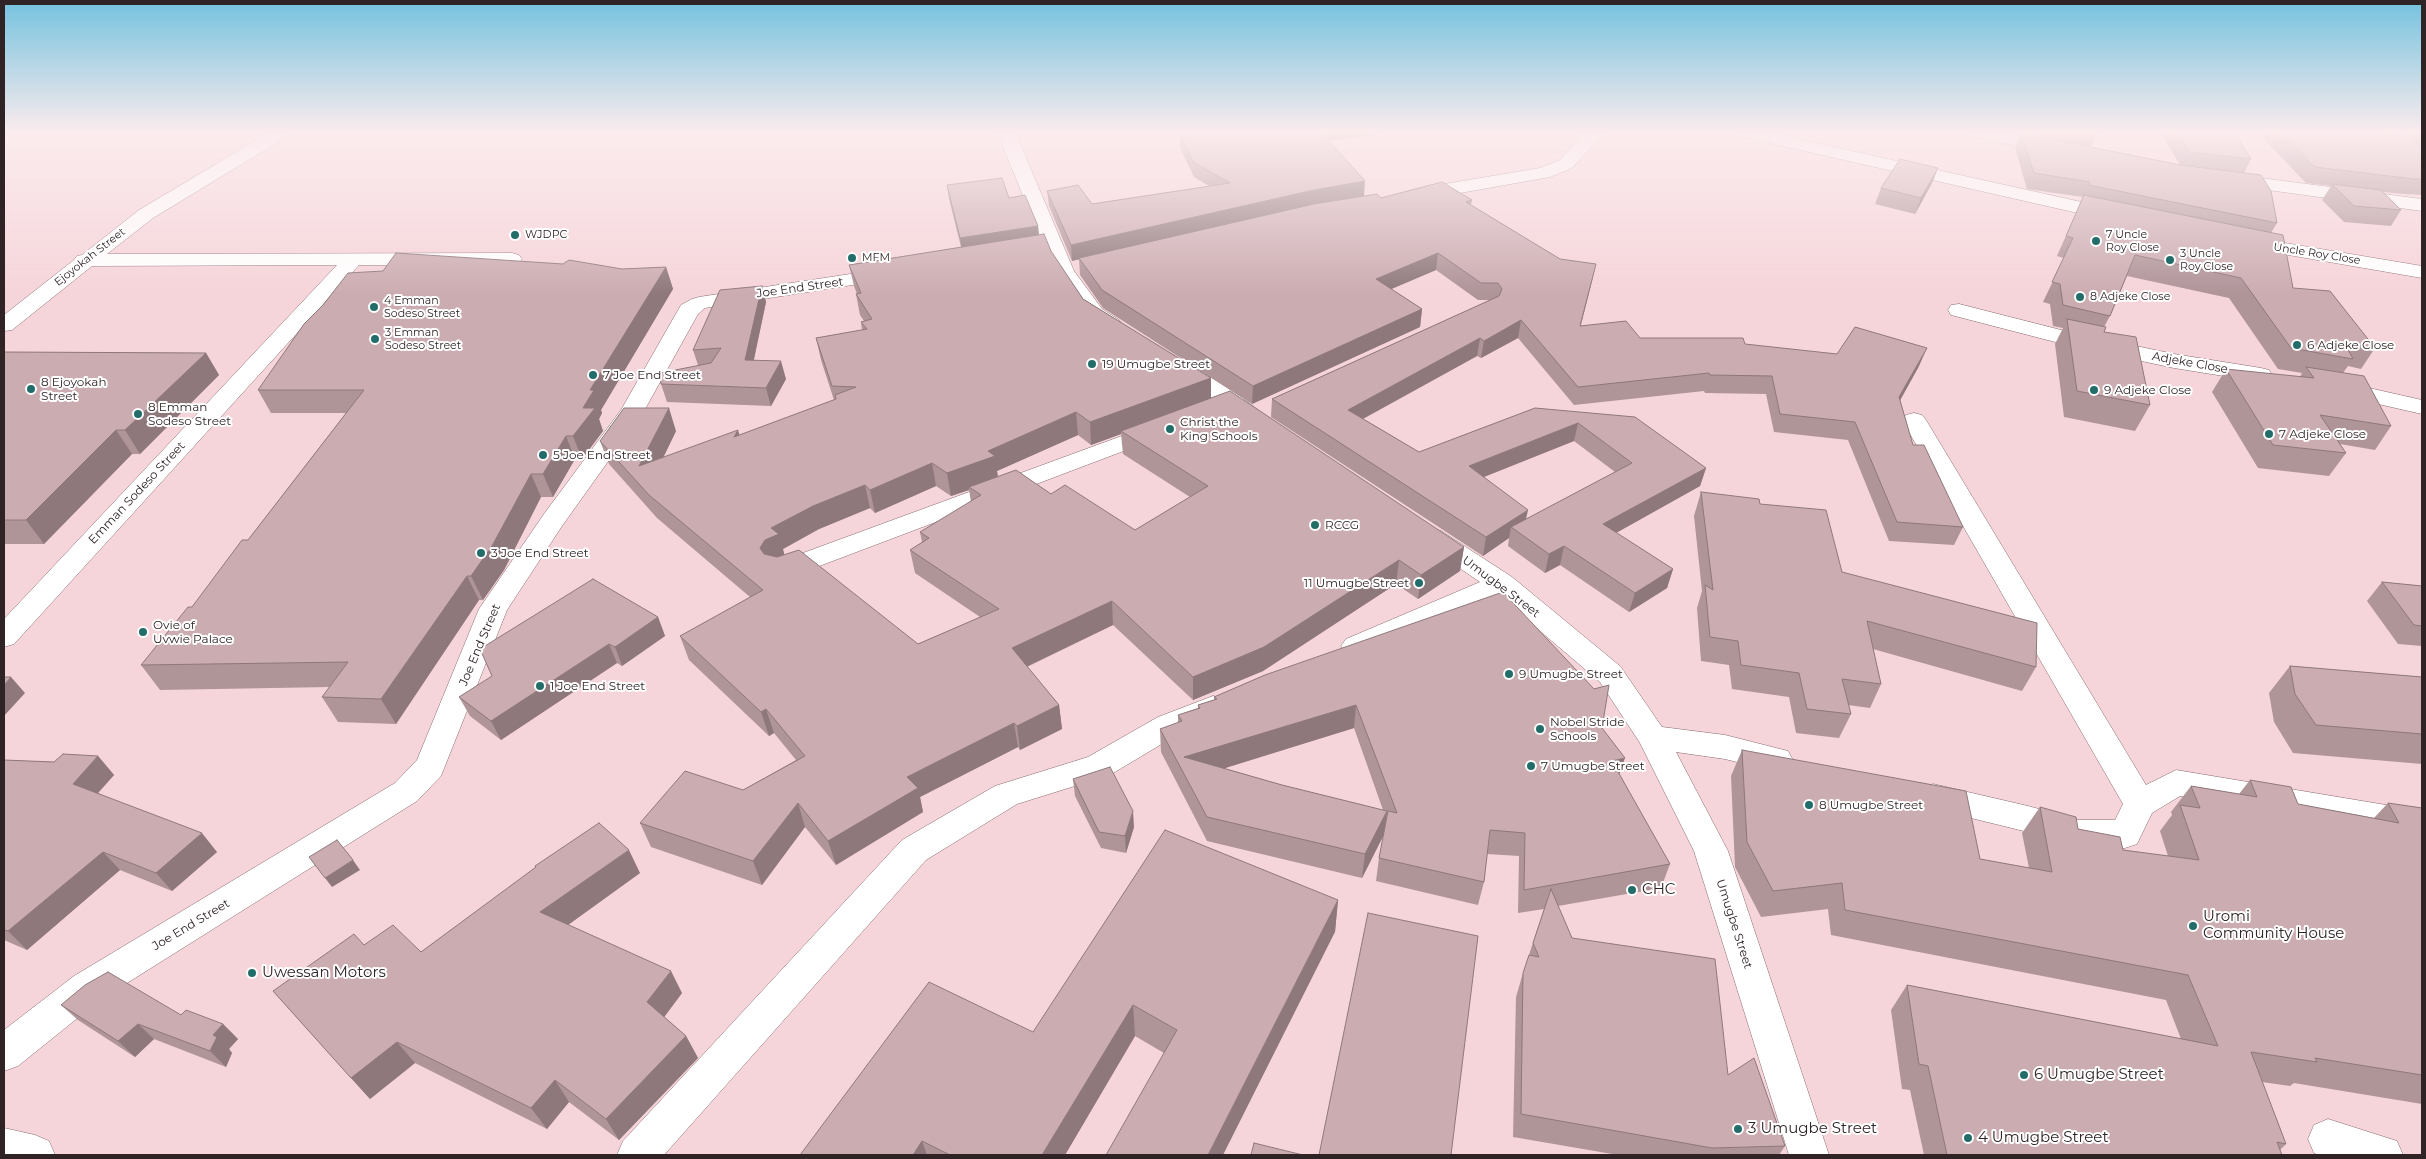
<!DOCTYPE html>
<style>
body{margin:0}
#map{position:relative;width:2426px;height:1159px;overflow:hidden;background:#f6d5da;font-family:Montserrat,sans-serif}
canvas{display:block}
.frame{position:absolute;inset:0;border:5px solid #2f2325;pointer-events:none}
</style>
<div id="map">
<canvas width="2426" height="1159"></canvas>
<div class="frame"></div>
</div>
<script>
const ctx = document.querySelector('canvas').getContext('2d');
ctx.lineJoin = 'round';
const shape = rows => new Path2D(rows.map(r => 'M' + r).join(''));
function strokePath(path, color, width, dash) { ctx.strokeStyle = color; ctx.lineWidth = width; ctx.lineCap = dash ? 'butt' : 'round'; ctx.setLineDash(dash || []); ctx.stroke(path); }
function fill(path, color) { ctx.fillStyle = color; ctx.fill(path, 'evenodd'); }
function drawText(font, color, halo, rows, align = 'center') {
  ctx.font = font + ' Montserrat,sans-serif'; ctx.lineWidth = 4; ctx.setLineDash([]); ctx.textBaseline = 'middle'; ctx.strokeStyle = halo; ctx.fillStyle = color; for (const [text, x, y, turn = 0] of rows) {
    ctx.save(); ctx.translate(x, y); ctx.rotate((+turn || 0) * Math.PI / 180); ctx.textAlign = isNaN(turn) ? turn : align; if (halo) ctx.strokeText(text, 0, 0); ctx.fillText(text, 0, 0); ctx.restore();
  }
}
const street = shape([
 [270,132,291,132,288,136,153,218,107,254,512,253,519,255,522,259,519,263,512,265,359,265,14,644,4,647,4,619,337,265,92,266,12,330,4,331,4,315,74,260,77,256,82,255,139,210,270,132],
 [997,132,1015,132,1074,271,1102,309,1119,320,1122,325,1119,330,1111,332,1103,330,1086,319,1054,271,1047,253,1011,260,1004,258,1001,254,1004,250,1042,242,997,132],
 [1586,132,1605,132,1572,168,1550,177,1415,201,1408,199,1406,195,1408,191,1415,189,1540,168,1560,160,1586,132],
 [1734,132,1766,132,2113,209,2120,211,2123,215,2120,219,2113,221,1743,137,1737,136,1734,132],
 [1964,132,1999,132,2061,145,2064,149,2061,153,2055,154,1973,137,1967,136,1964,132],
 [2230,174,2422,199,2422,211,2224,184,2221,180,2224,176,2230,174],
 [2249,237,2422,266,2422,278,2242,247,2239,243,2242,239,2249,237],
 [890,268,897,270,900,274,897,278,705,308,698,314,644,411,562,526,507,610,441,776,417,801,100,1000,18,1066,4,1071,4,1030,74,976,395,783,417,760,479,609,544,514,621,410,681,305,692,299,699,297,890,268],
 [1959,304,2065,331,2174,354,2261,368,2269,370,2272,375,2269,380,2261,382,2174,368,2063,344,1951,315,1948,310,1951,305,1959,304],
 [1179,360,1187,362,1241,397,1259,411,1263,416,1259,421,1251,423,1243,421,1171,372,1168,367,1171,362,1179,360],
 [2338,381,2422,400,2422,414,2330,393,2326,388,2330,383,2338,381],
 [1914,413,1922,415,1926,420,2146,785,2176,770,2422,811,2422,837,2180,796,2152,813,2137,844,2125,848,2079,848,2028,832,1922,806,1917,797,1922,788,1933,784,2028,806,2079,820,2115,820,2123,804,1902,420,1906,415,1914,413],
 [1157,423,1166,425,1169,430,1166,435,793,576,783,579,773,576,769,570,773,564,1157,423],
 [1432,528,1441,531,1512,577,1620,666,1662,727,1725,735,1788,751,1793,760,1788,769,1777,772,1725,759,1676,752,1728,851,1829,1155,1789,1155,1694,851,1640,743,1600,682,1499,596,1366,653,1356,656,1346,653,1341,646,1346,639,1480,582,1423,543,1419,537,1423,531,1432,528],
 [1213,696,1224,699,1228,707,1224,715,1180,733,1110,775,1017,804,926,860,664,1155,617,1155,623,1141,902,840,995,786,1088,757,1158,717,1213,696],
 [2328,1119,2397,1141,2403,1155,2319,1155,2314,1153,2308,1139,2314,1125,2328,1119]
]);
const secondary = shape([
 [4,1128,35,1135,49,1141,55,1155,4,1155,4,1128]
]);
strokePath(street, '#876b70', 1);
strokePath(secondary, '#876b70', 1);
fill(street, '#fff');
fill(secondary, '#fff');
fill(shape([
 [2036,132,2097,132,2097,134,2091,147,2180,165,2160,132,2234,132,2251,159,2244,173,2277,223,2271,233,2293,288,2375,348,2361,369,2348,366,2343,373,2391,426,2375,450,2340,444,2346,453,2329,476,2258,468,2212,392,2226,369,2300,377,2302,373,2278,369,2229,298,2127,276,2110,316,2104,327,2104,332,2150,405,2135,431,2064,417,2055,344,2063,328,2053,326,2050,304,2043,302,2064,258,2057,256,2083,197,2027,189,2015,148,2021,133,2038,136],
 [2267,132,2422,132,2422,195,2404,194,2383,192,2401,210,2391,226,2344,222,2322,200,2331,186,2306,183,2263,138],
 [1180,133,1382,134,1328,141,1364,196,1381,198,1472,200,1471,205,1560,259,1596,264,1580,326,1640,338,1745,344,1919,366,1900,400,1913,445,1963,527,1954,545,1889,541,1848,440,1774,432,1766,394,1705,393,1704,391,1574,405,1518,338,1481,358,1477,356,1363,419,1419,452,1535,408,1706,468,1700,486,1616,533,1673,569,1667,588,1629,612,1560,565,1545,573,1508,546,1509,538,1483,556,1271,417,1272,399,1490,300,1478,300,1436,270,1391,289,1422,309,1420,327,1252,404,1103,308,1080,275,1079,259,1072,261,1049,206,1047,191,1092,204,1209,186,1194,177,1180,148],
 [1574,441,1615,472,1525,520,1484,477],
 [1938,168,1932,183,1915,214,1875,204,1881,188],
 [947,185,1009,198,1038,226,1039,235,1083,299,1211,378,1211,398,1464,547,1460,571,1418,599,1396,584,1263,671,1193,700,1113,625,1027,667,1059,705,1062,729,1020,750,1018,747,920,797,923,812,836,865,805,827,762,885,651,847,640,823,743,790,796,760,774,733,769,736,689,660,680,636,750,597,657,518,609,464,600,441,676,431,663,458,740,435,834,400,821,360,816,338,862,330,861,322,864,321,860,315,856,294,857,294,854,286,849,265,961,247,949,199],
 [1121,434,1123,454,1190,497,1135,530,1051,494,998,476,997,471,1078,435,1091,445],
 [936,486,951,496,969,490,971,502,920,532,922,542,910,550,915,573,980,617,918,644,784,555,783,549,819,529,870,508,875,513],
 [666,267,673,289,601,410,602,413,599,419,603,431,582,459,575,459,553,497,541,497,504,570,483,600,479,600,396,724,338,722,322,697,330,687,160,690,141,665,192,607,248,540,346,413,271,413,258,390,622,269],
 [762,286,766,302,754,360,786,379,771,406,667,402,661,384,698,365,693,350],
 [4,352,206,353,219,375,140,454,132,454,44,544,4,544],
 [1701,492,1760,504,1842,572,2036,667,2022,691,1873,649,1881,684,1870,708,1848,705,1851,714,1839,738,1796,733,1789,697,1732,689,1729,665,1701,661,1697,608,1702,591,1694,516],
 [2382,582,2422,586,2422,646,2398,644,2367,601],
 [658,617,665,636,622,666,617,663,501,740,470,716,459,697],
 [2290,666,2422,677,2422,764,2293,753,2274,722,2269,693],
 [1265,675,1602,728,1619,774,1670,864,1661,888,1558,906,1572,938,1728,1075,1785,1146,1779,1155,1618,1155,1513,1137,1516,997,1523,973,1544,909,1518,913,1519,856,1487,854,1484,882,1478,905,1376,881,1379,858,1384,835,1362,878,1207,841,1161,752,1160,729,1178,723,1178,715,1198,708,1198,705,1214,700,1214,697],
 [1354,728,1383,810,1282,785,1224,768],
 [1742,750,1980,859,2029,868,2022,833,2040,807,2078,829,2123,850,2168,856,2160,831,2172,815,2171,812,2191,786,2239,794,2250,780,2298,804,2374,818,2388,803,2422,808,2422,1104,2294,1083,2290,1086,2262,1082,2286,1144,2280,1150,2282,1155,1924,1155,1910,1090,1902,1089,1891,1010,1907,985,2181,1039,2166,1000,1831,935,1828,909,1761,917,1735,867,1731,776],
 [98,756,114,775,98,793,217,852,172,891,120,870,27,950,4,940,4,760,54,762],
 [1073,779,1134,827,1126,853,1101,848,1075,796],
 [535,866,640,873,568,925,682,993,664,1017,686,1036,698,1058,619,1140,569,1102,547,1129,415,1063,370,1099,273,991,364,945,421,952,536,868],
 [1338,900,1335,932,1164,1053,1135,1036,1065,1155,800,1155,1033,1032],
 [61,1005,181,1015,223,1024,238,1039,229,1049,232,1053,226,1067,154,1039,135,1057,78,1020]
]), '#af9498');
fill(shape([
 [1316,132,1388,132,1382,134,1316,142],
 [1938,168,1932,183,1915,214,1921,198],
 [1365,181,1364,196,1313,205,1072,261,1071,245,1314,190],
 [1038,226,1039,241,962,253,960,238],
 [1438,253,1436,270,1375,296,1376,279],
 [1596,264,1592,281,1576,344,1580,326],
 [666,267,673,289,601,410,602,413,599,419,603,431,582,459,573,436,583,408,590,390],
 [762,286,766,302,750,377,745,360],
 [1422,309,1420,327,1252,404,1253,386],
 [1521,320,1518,338,1481,358,1484,341],
 [1480,338,1477,356,1346,428,1348,410],
 [1927,348,1919,366,1892,415,1899,397],
 [206,353,219,375,140,454,125,430],
 [781,361,786,379,771,406,766,388],
 [1211,378,1211,401,1121,431,1121,434,1091,445,1090,422],
 [669,408,676,431,648,489,639,466],
 [1076,412,1078,435,997,471,998,479,969,487,969,490,951,496,947,473,988,451],
 [1578,423,1574,441,1466,484,1469,466],
 [116,430,132,454,44,544,26,520],
 [738,430,745,453,734,437],
 [566,436,575,459,553,497,543,474],
 [932,463,936,486,875,513,870,490],
 [1706,468,1700,486,1598,543,1603,524],
 [531,474,541,497,504,570,483,600,471,576],
 [865,485,870,508,819,529,783,549,785,558,771,563,760,548,771,528,813,506],
 [1528,510,1524,528,1511,527,1509,538,1483,556,1486,537],
 [1564,546,1560,565,1545,573,1549,554],
 [1464,547,1460,571,1418,599,1421,575],
 [1399,560,1396,584,1263,671,1193,700,1193,677],
 [1673,569,1667,588,1629,612,1635,593],
 [467,576,479,600,396,724,381,699],
 [1112,601,1113,625,1015,672,1012,648],
 [658,617,665,636,622,666,615,647],
 [609,644,617,663,501,740,491,721],
 [11,677,25,693,4,716,4,685],
 [1059,705,1062,729,1020,750,1017,726],
 [1356,705,1354,728,1187,780,1184,757],
 [766,709,774,733,769,736,761,712],
 [1014,723,1018,747,920,797,923,812,836,865,828,841,907,777],
 [98,756,114,775,89,803,73,784],
 [1625,758,1617,781,1612,761],
 [798,803,805,827,762,885,753,861],
 [1133,811,1134,827,1126,853,1125,836],
 [1387,811,1384,834,1362,878,1365,854],
 [202,833,217,852,172,891,156,873],
 [629,850,640,873,554,935,540,912],
 [103,852,120,870,27,950,8,931],
 [353,860,360,870,332,887,325,878],
 [1338,900,1335,932,1223,1155,1208,1155],
 [671,971,682,993,659,1024,647,1002],
 [1133,1005,1135,1036,1065,1155,1042,1155],
 [138,1024,154,1039,135,1057,118,1041],
 [223,1024,238,1039,229,1049,232,1053,226,1067,210,1051,213,1035],
 [686,1036,698,1058,619,1140,606,1119],
 [397,1042,415,1063,370,1099,351,1078],
 [555,1080,569,1102,547,1129,531,1108],
 [922,1141,927,1155,913,1155]
]), '#8e787c');
const building = shape([
 [1190,132,1321,132,1365,181,1314,190,1071,245,1047,191,1078,185,1092,204,1230,183,1193,162,1180,133,1190,132],
 [2177,132,2234,132,2251,159,2189,152,2177,132],
 [2280,132,2357,132,2398,136,2392,132,2404,132,2422,149,2422,179,2414,179,2315,167,2280,132],
 [2021,133,2180,165,2261,175,2271,191,2277,223,2088,185,2090,182,2034,173,2021,133],
 [1900,159,1938,168,1921,198,1881,188,1900,159],
 [1002,178,1009,198,1025,195,1038,226,960,238,947,185,1002,178],
 [1442,182,1472,200,1466,202,1560,259,1596,264,1580,326,1626,321,1640,338,1743,338,1745,344,1837,354,1855,327,1927,348,1899,397,1913,445,1924,445,1963,527,1897,522,1855,422,1780,414,1772,376,1710,375,1709,373,1578,387,1521,320,1484,341,1480,338,1348,410,1419,452,1535,408,1635,417,1706,468,1603,524,1673,569,1635,593,1564,546,1549,554,1511,527,1632,463,1578,423,1469,466,1528,510,1486,537,1272,399,1499,296,1502,289,1498,283,1481,283,1438,253,1376,279,1422,309,1253,386,1102,290,1079,258,1314,204,1377,194,1381,198,1442,182],
 [2332,184,2381,190,2401,210,2354,206,2332,184],
 [2084,195,2283,235,2293,288,2330,291,2375,348,2344,342,2353,359,2291,348,2241,278,2135,255,2110,316,2063,305,2060,284,2052,282,2073,238,2066,236,2084,195],
 [1044,234,1051,251,1083,299,1211,378,1090,422,1076,412,988,451,995,456,947,473,932,463,870,490,865,485,813,506,771,528,779,534,765,540,760,548,764,554,777,557,799,550,918,644,999,609,910,550,929,538,920,532,981,495,969,487,1016,470,1051,494,1065,485,1135,530,1208,486,1121,431,1230,391,1464,547,1421,575,1399,560,1264,647,1193,677,1112,601,1012,648,1059,705,1017,726,1014,723,907,777,918,788,828,841,798,803,753,861,640,823,685,771,743,790,805,756,766,709,761,712,680,636,763,590,649,495,600,441,624,408,669,408,639,466,738,430,734,437,836,399,835,395,856,387,832,386,816,338,867,329,861,322,872,319,856,294,861,293,849,265,1044,234],
 [396,253,563,264,569,260,622,269,666,267,590,390,594,390,583,408,595,408,573,436,566,436,543,474,531,474,492,546,471,576,467,576,381,699,322,697,348,662,141,665,188,607,192,607,242,540,248,540,364,390,258,390,304,324,323,305,348,273,383,271,396,253],
 [762,286,745,360,781,361,766,388,661,384,660,373,711,363,721,348,693,350,720,290,762,286],
 [2067,319,2106,327,2104,332,2136,337,2150,405,2077,391,2067,319],
 [4,352,206,353,125,430,116,430,26,520,4,520,4,352],
 [2306,367,2364,376,2391,426,2320,415,2346,453,2273,445,2226,369,2314,378,2306,367],
 [1701,492,1759,499,1760,504,1826,510,1842,572,2037,623,2036,667,1867,621,1881,684,1842,679,1851,714,1807,709,1799,673,1741,665,1738,641,1710,637,1705,585,1713,590,1701,492],
 [593,579,658,617,615,647,609,644,491,721,459,697,492,676,480,649,593,579],
 [2382,582,2422,586,2422,626,2414,625,2382,582],
 [1503,592,1594,689,1609,685,1602,728,1625,758,1612,761,1670,864,1524,890,1525,833,1490,830,1484,882,1379,858,1388,811,1397,813,1356,705,1184,757,1282,785,1387,811,1365,854,1207,817,1160,729,1182,721,1178,715,1200,708,1198,705,1217,699,1214,697,1265,675,1503,592],
 [2290,666,2422,677,2422,734,2316,725,2295,694,2290,666],
 [4,677,11,677,4,685,4,677],
 [1742,750,1966,791,1980,859,2052,872,2040,807,2076,817,2078,829,2120,837,2123,850,2199,860,2180,805,2200,808,2191,786,2257,797,2250,780,2291,787,2298,804,2399,823,2388,803,2422,808,2422,1075,2315,1058,2317,1062,2251,1052,2286,1144,2277,1142,2282,1155,1947,1155,1928,1066,1919,1064,1907,985,2218,1046,2188,975,1845,910,1842,883,1773,891,1747,842,1742,750],
 [63,754,98,756,73,784,202,833,156,873,103,852,8,931,4,930,4,760,54,762,63,754],
 [1110,767,1133,811,1125,836,1099,832,1073,779,1110,767],
 [599,823,629,850,540,912,671,971,647,1002,686,1036,606,1119,555,1080,531,1108,397,1042,351,1078,273,991,354,934,364,945,393,925,421,952,536,867,535,866,599,823],
 [1165,830,1338,900,1208,1155,1106,1155,1177,1030,1133,1005,1042,1155,950,1155,922,1141,913,1155,800,1155,929,982,1033,1032,1165,830],
 [337,840,353,860,325,878,309,857,337,840],
 [1551,889,1572,938,1715,959,1728,1075,1754,1058,1785,1146,1712,1148,1521,1114,1523,973,1529,955,1539,957,1533,943,1551,889],
 [1368,913,1478,936,1451,1155,1319,1155,1368,913],
 [108,972,181,1015,186,1010,223,1024,213,1035,217,1037,210,1051,138,1024,118,1041,61,1005,85,985,108,972],
 [1254,1143,1303,1155,1251,1155,1254,1143]
]);
fill(building, '#cbacb1');
strokePath(building, '#8e787c', 1);
const sky = ctx.createLinearGradient(0, 0, 0, 294);
sky.addColorStop(0, '#74c2de');
sky.addColorStop(0.45, '#fbecee');
sky.addColorStop(1, '#fbecee00');
ctx.fillStyle = sky;
ctx.fillRect(0, 0, 2426, 294);
for (const [x, y, r, color] of [
 [515,235,5,"#226d69"],
 [2096,241,5,"#226d69"],
 [852,258,5,"#226d69"],
 [2170,260,5,"#226d69"],
 [2080,297,5,"#226d69"],
 [374,307,5,"#226d69"],
 [375,339,5,"#226d69"],
 [2297,345,5,"#226d69"],
 [1092,364,5,"#226d69"],
 [593,375,5,"#226d69"],
 [31,389,5,"#226d69"],
 [2094,390,5,"#226d69"],
 [138,414,5,"#226d69"],
 [1170,429,5,"#226d69"],
 [2269,434,5,"#226d69"],
 [543,455,5,"#226d69"],
 [1315,525,5,"#226d69"],
 [481,553,5,"#226d69"],
 [1419,583,5,"#226d69"],
 [143,632,5,"#226d69"],
 [1509,674,5,"#226d69"],
 [540,686,5,"#226d69"],
 [1540,729,5,"#226d69"],
 [1531,766,5,"#226d69"],
 [1809,805,5,"#226d69"],
 [1632,890,5,"#226d69"],
 [2193,926,5,"#226d69"],
 [252,973,5,"#226d69"],
 [2024,1075,5,"#226d69"],
 [1738,1129,5,"#226d69"],
 [1968,1138,5,"#226d69"]
]) { const dot = new Path2D(); dot.arc(x, y, r, 0, 2 * Math.PI); ctx.fillStyle = color; ctx.fill(dot); strokePath(dot, '#fff', 2); }
drawText('11px', '#2f2325', '#fff', [
 ["WJDPC",525,235],
 ["7 Uncle",2106,235],
 ["Roy Close",2106,248],
 ["3 Uncle",2180,254],
 ["Roy Close",2180,267],
 ["MFM",862,258],
 ["8 Adjeke Close",2090,297],
 ["4 Emman",384,301],
 ["Sodeso Street",384,314],
 ["3 Emman",385,333],
 ["Sodeso Street",385,346]
], 'left');
drawText('11px', '#2f2325', '#fff', [
 ["Uncle Roy Close",2317,254,9],
 ["Ejoyokah Street",90,257,-38]
]);
drawText('12px', '#2f2325', '#fff', [
 ["Joe End Street",800,288,-8],
 ["Adjeke Close",2190,363,10],
 ["Emman Sodeso Street",137,493,-47],
 ["Umugbe Street",1501,587,37],
 ["Joe End Street",480,645,-67],
 ["Umugbe Street",1734,924,72],
 ["Joe End Street",191,925,-31]
]);
drawText('12px', '#2f2325', '#fff', [
 ["6 Adjeke Close",2307,345],
 ["19 Umugbe Street",1102,364],
 ["7 Joe End Street",603,375],
 ["8 Ejoyokah",41,382],
 ["Street",41,396],
 ["9 Adjeke Close",2104,390],
 ["8 Emman",148,407],
 ["Sodeso Street",148,421],
 ["Christ the",1180,422],
 ["King Schools",1180,436],
 ["7 Adjeke Close",2279,434],
 ["5 Joe End Street",553,455],
 ["RCCG",1325,525],
 ["3 Joe End Street",491,553],
 ["11 Umugbe Street",1409,583,"right"],
 ["Ovie of",153,625],
 ["Uvwie Palace",153,639],
 ["9 Umugbe Street",1519,674],
 ["1 Joe End Street",550,686],
 ["Nobel Stride",1550,722],
 ["Schools",1550,736],
 ["7 Umugbe Street",1541,766],
 ["8 Umugbe Street",1819,805]
], 'left');
drawText('15px', '#2f2325', '#fff', [
 ["CHC",1642,890],
 ["Uromi",2203,917],
 ["Community House",2203,934],
 ["Uwessan Motors",262,973],
 ["6 Umugbe Street",2034,1075],
 ["3 Umugbe Street",1748,1129],
 ["4 Umugbe Street",1978,1138]
], 'left');
</script>
